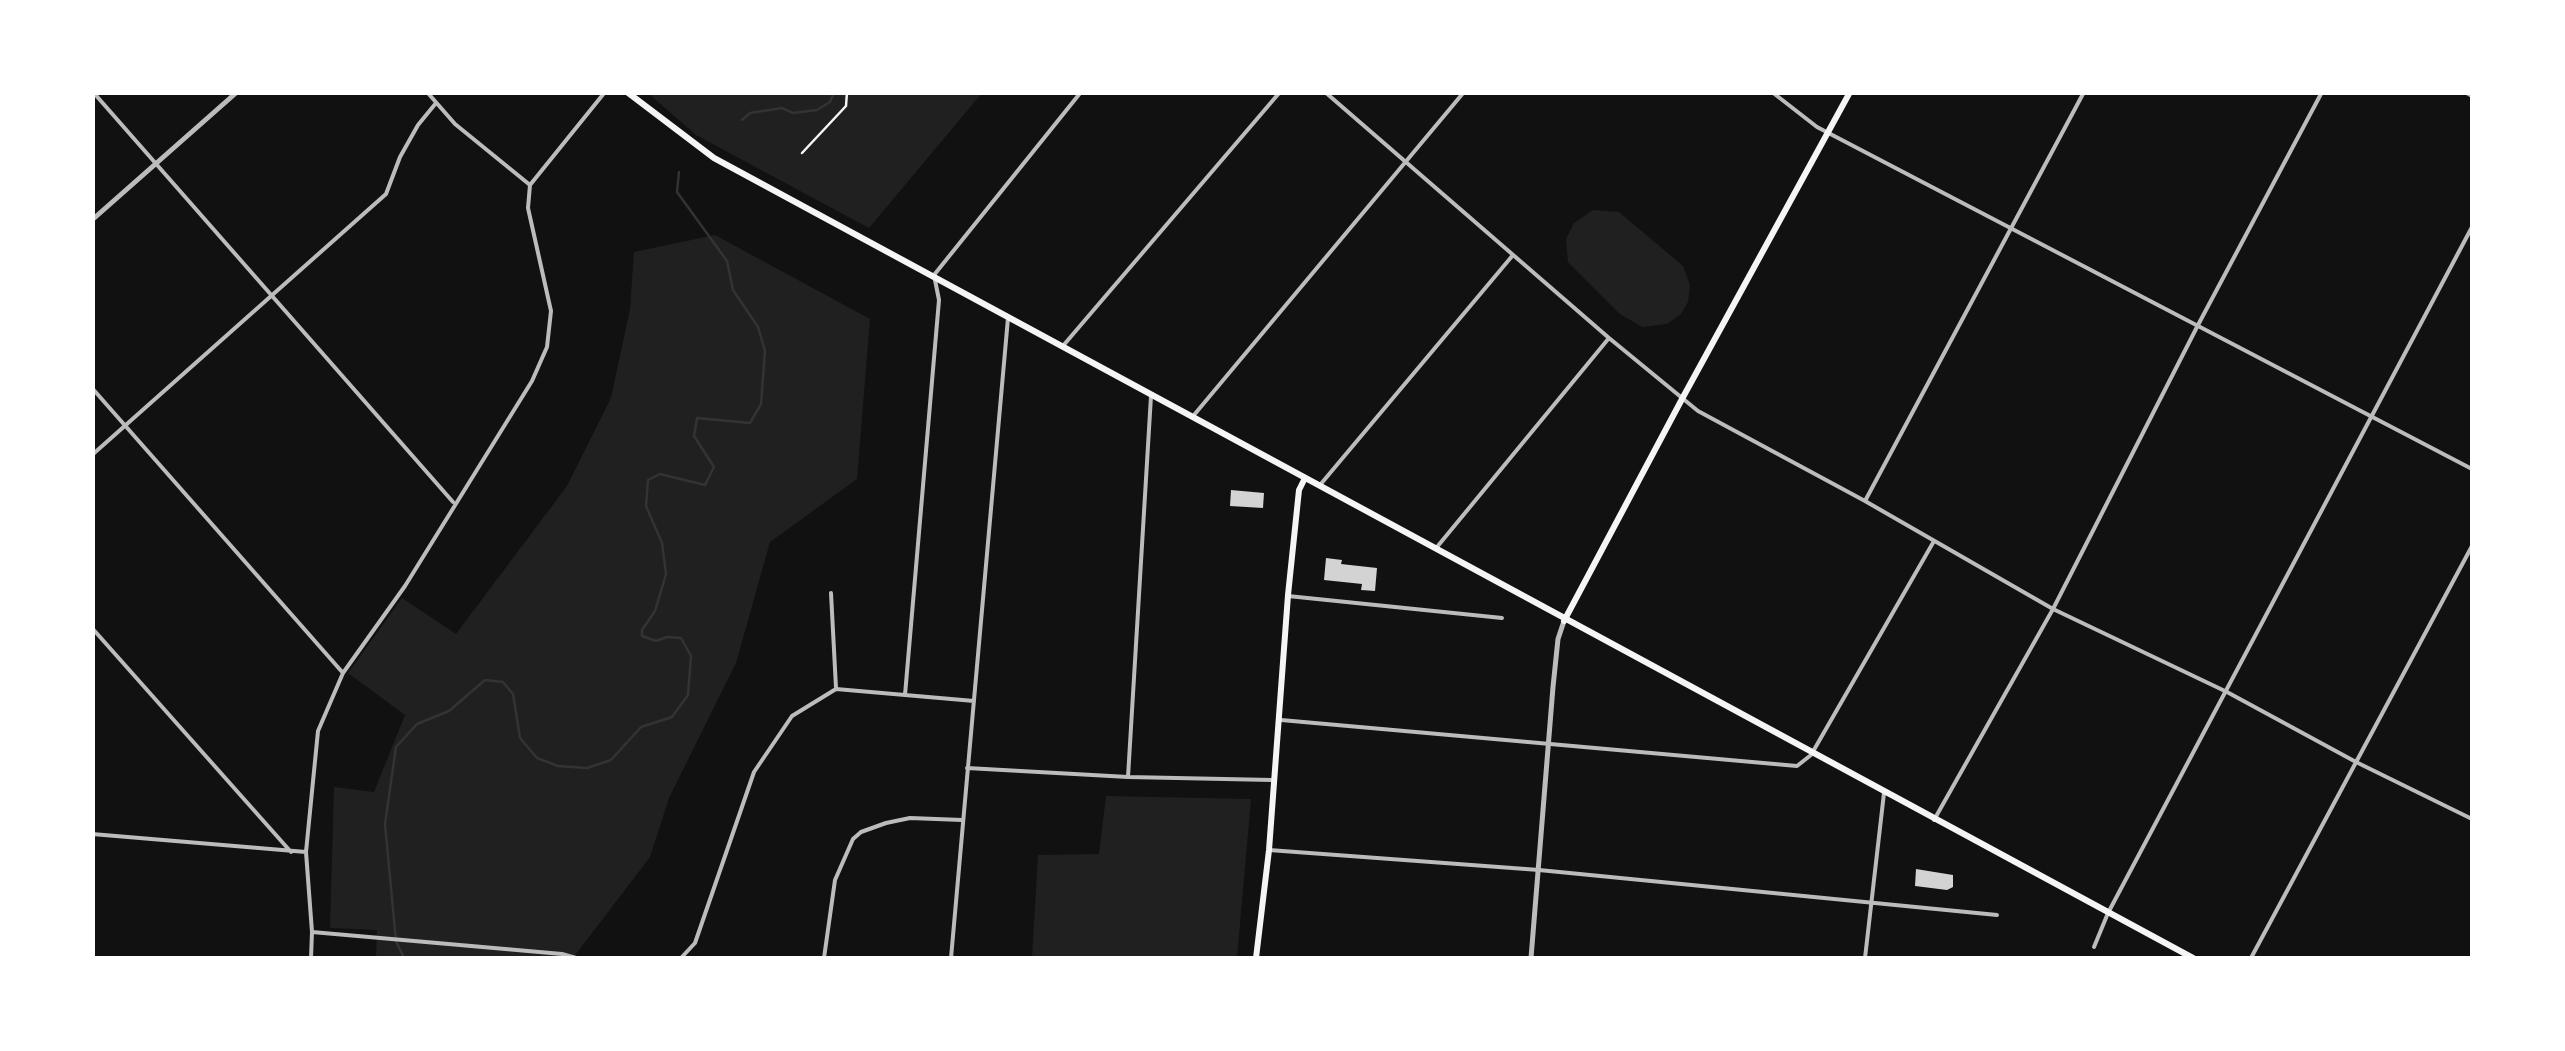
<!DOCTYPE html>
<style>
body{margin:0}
#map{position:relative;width:2565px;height:1051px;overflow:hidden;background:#111;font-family:"Source Sans 3",sans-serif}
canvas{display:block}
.frame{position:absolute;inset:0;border:95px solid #fff;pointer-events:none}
</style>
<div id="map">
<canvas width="2565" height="1051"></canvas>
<div class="frame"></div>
</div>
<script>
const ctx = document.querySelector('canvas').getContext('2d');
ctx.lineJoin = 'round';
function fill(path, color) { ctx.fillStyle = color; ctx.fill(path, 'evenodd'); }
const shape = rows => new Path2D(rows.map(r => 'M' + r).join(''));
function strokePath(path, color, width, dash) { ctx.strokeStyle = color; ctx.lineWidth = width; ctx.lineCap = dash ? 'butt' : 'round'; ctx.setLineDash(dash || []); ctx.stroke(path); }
fill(shape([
 [648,93,982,93,869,228,696,135],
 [1593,210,1619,212,1683,266,1690,285,1688,302,1681,314,1667,324,1642,327,1620,314,1568,262,1566,239,1574,223],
 [715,235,870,319,857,479,770,542,736,663,669,798,650,857,573,958,376,958,377,930,330,928,334,787,374,792,405,715,348,673,402,598,456,634,567,486,611,398,630,309,634,252],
 [1106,796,1251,799,1237,958,1032,958,1038,855,1099,854]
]), '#202020');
strokePath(shape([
 [742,120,750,113,782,108,793,113,817,110,830,102,834,92],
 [404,958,396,941,385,824,396,747,417,724,449,711,485,680,503,682,513,694,520,738,537,758,558,766,587,768,611,760,641,727,672,717,688,695,691,656,681,638,667,637,656,641,642,636,642,630,655,611,666,574,662,543,646,506,648,480,660,474,705,485,714,467,694,436,697,418,750,423,761,404,765,351,758,327,733,290,727,261,677,192,679,172]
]), '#333', 2.5);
fill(shape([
 [1231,490,1264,493,1263,508,1230,506],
 [1326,558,1342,560,1341,564,1377,568,1375,591,1361,590,1362,584,1324,580],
 [1916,869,1953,875,1953,887,1947,890,1915,886]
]), '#d3d3d3');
strokePath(shape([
 [802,153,846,106,847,92]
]), '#f5f5f5', 2.5);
strokePath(shape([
 [93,92,453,502],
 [427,92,455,124,530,185],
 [1325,92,1609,338,1698,411,1865,501,2053,609,2227,692,2356,762,2472,819],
 [1772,92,1817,127,2472,469],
 [2465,92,2472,96],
 [1062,347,1280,92],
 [92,388,343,673],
 [1194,415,1464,92],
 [92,455,386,194,400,157,418,125,436,103],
 [1320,485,1513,255],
 [1865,501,2084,92],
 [1437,547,1609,338],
 [831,593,836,688],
 [1288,596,1502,618],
 [92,628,291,852],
 [905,695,939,300,934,275,1081,92],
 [1281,720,1797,766,1811,755,1934,541],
 [967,768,1128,777,1272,780],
 [1128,777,1151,396],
 [1934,820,2053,609,2198,325,2322,92],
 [92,834,306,852],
 [1269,850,1539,870,1997,915],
 [312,932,562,954,576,958],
 [2094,947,2108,913,2472,227],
 [311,958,312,932,306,852,318,731,343,673,405,586,532,381,547,347,551,311,528,208,530,185,605,92],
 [681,958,695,943,754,772,792,716,836,689,974,701],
 [824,958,835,880,853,839,861,832,886,823,910,818,962,820],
 [951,958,1008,318],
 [1865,958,1884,793],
 [2251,958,2472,546]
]), '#bcbcbc', 4);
strokePath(shape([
 [92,220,237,92],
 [1531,958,1553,687,1558,639,1564,621]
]), '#bcbcbc', 5);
strokePath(shape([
 [627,92,714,158,2193,958],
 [1564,621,1682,399,1850,92],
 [1256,958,1269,850,1288,595,1299,490,1305,478]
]), '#f5f5f5', 6);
</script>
